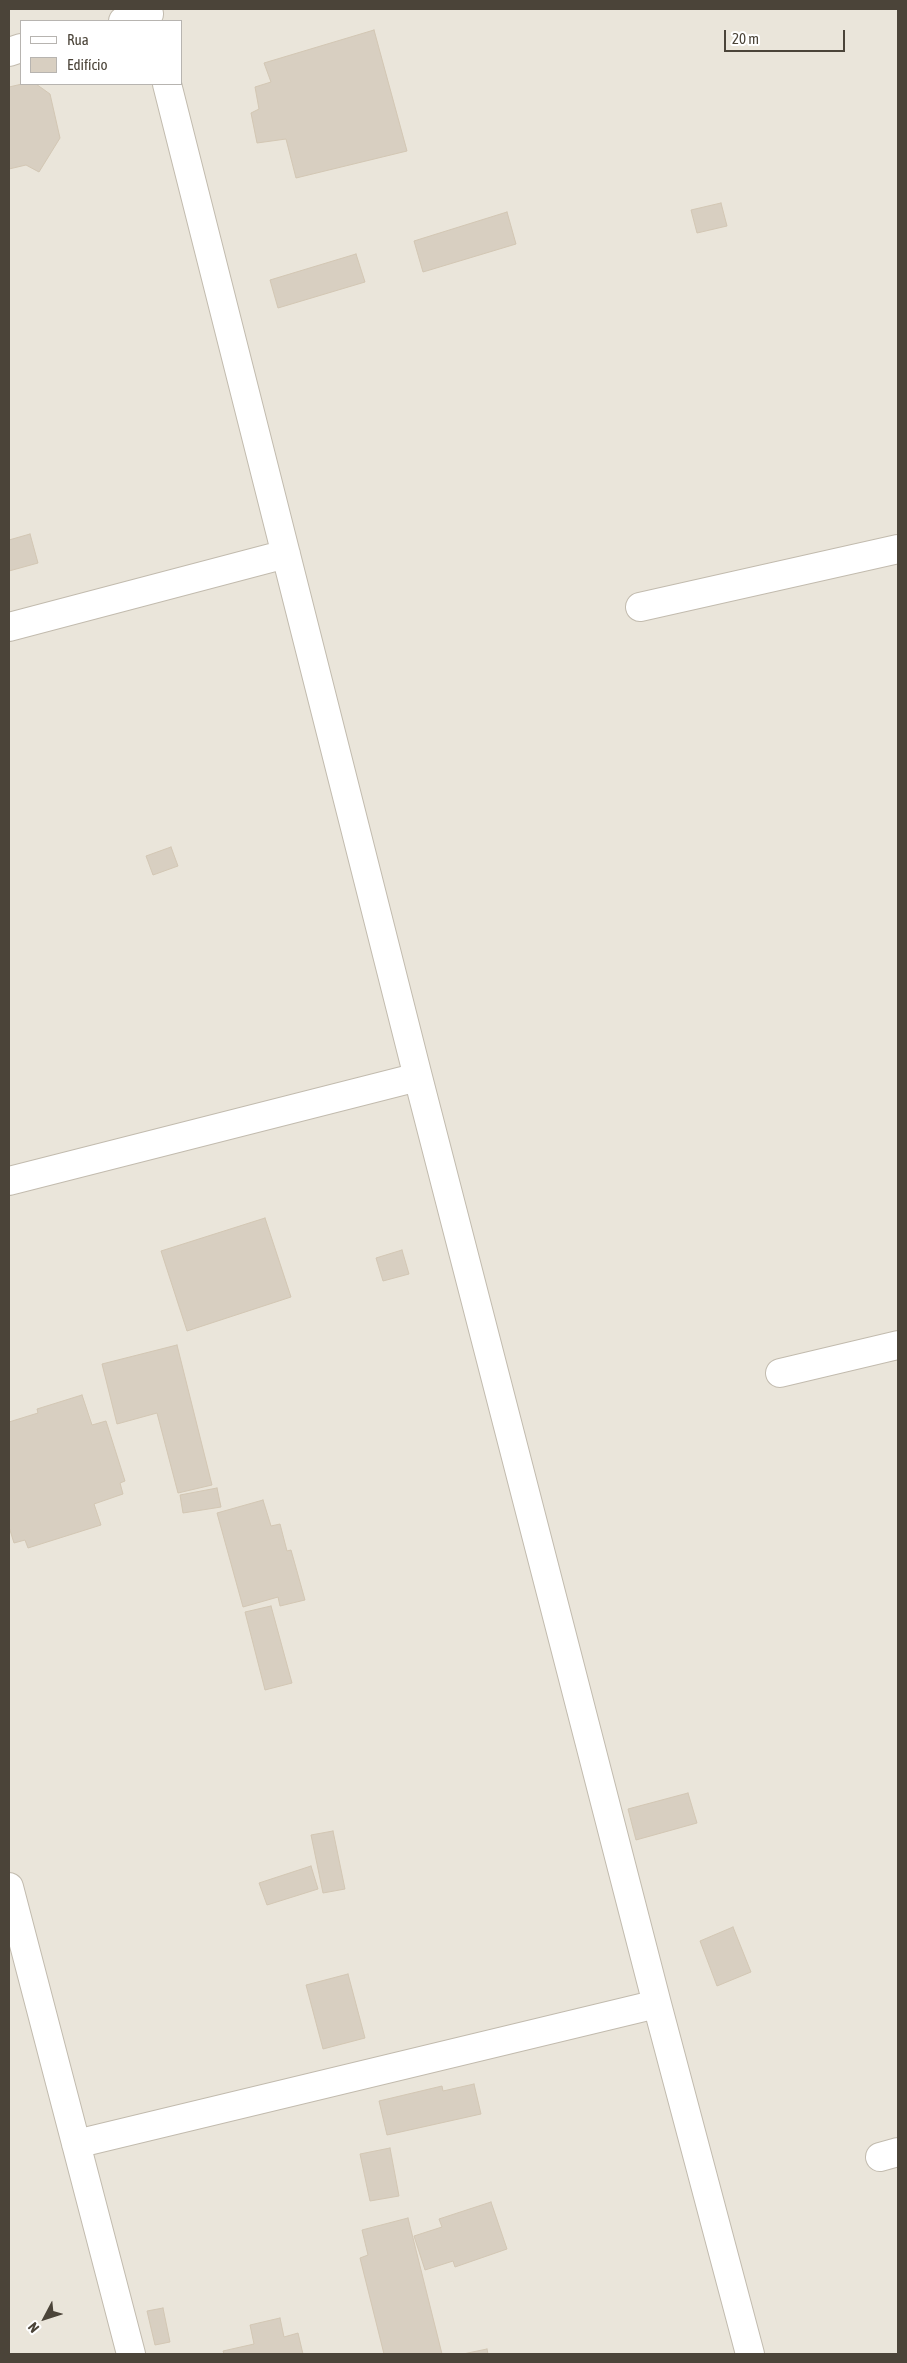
<!DOCTYPE html>
<meta charset="utf-8">
<style>
body{margin:0}
#map{position:relative;width:907px;height:2363px;overflow:hidden;background:#f6f3ec;font-family:"Asap Condensed",sans-serif}
canvas{display:block}
.frame{position:absolute;inset:0;border:10px solid #4b4439;pointer-events:none}
.legend{position:absolute;left:20px;top:20px;width:162px;height:65px;box-sizing:border-box;background:#fff;border:1px solid #b7b4b0;margin:0;padding:6px 9px;list-style:none;font-size:15px;color:#4b4439}
.legend li{display:flex;align-items:center;gap:10px;height:25px}
.legend b{width:25px;border:1px solid #b7b4b0}
.north{position:absolute;left:20px;top:2293px;width:50px;height:50px;-webkit-text-stroke:4px #fff;paint-order:stroke;rotate:230deg;font-size:14px;font-weight:700;line-height:20px;text-align:center;color:#4b4439}
.north::after{content:'';display:block;margin:auto;width:18px;height:22px;background:#4b4439;clip-path:polygon(50% 0,100% 100%,50% 72%,0 100%)}
.scale{position:absolute;left:724px;top:30px;width:121px;height:22px;box-sizing:border-box;border:2px solid #4b4439;border-top:0;padding-left:6px;font-size:15px;line-height:18px;white-space:nowrap;color:#4b4439;-webkit-text-stroke:4px #fff;paint-order:stroke}
</style>
<div id="map">
<canvas width="907" height="2363"></canvas>
<div class="frame"></div>
<ul class="legend">
<li><b style="height:6px;background:#fff"></b>Rua</li>
<li><b style="height:14px;background:#d8cfc1"></b>Edifício</li>
</ul>
<div class="north">N</div>
<div class="scale">20 m</div>
</div>
<script>
const ctx = document.querySelector('canvas').getContext('2d');
ctx.lineJoin = 'round';
function fill(path, color) { ctx.fillStyle = color; ctx.fill(path, 'evenodd'); }
const shape = rows => new Path2D(rows.map(r => 'M' + r).join(''));
function strokePath(path, color, width, dash) { ctx.strokeStyle = color; ctx.lineWidth = width; ctx.lineCap = dash ? 'butt' : 'round'; ctx.setLineDash(dash || []); ctx.stroke(path); }
fill(shape([
 [9,9,898,9,898,2354,9,2354],
 [21,21,181,21,181,84,21,84]
]), '#eae5da');
const building = shape([
 [374,30,407,151,296,178,286,139,257,143,251,113,259,109,255,87,271,82,264,63,374,30],
 [22,84,36,84,50,94,60,138,39,172,26,165,9,169,9,87,22,84],
 [721,203,727,226,697,233,691,210,721,203],
 [507,212,516,244,423,272,414,241,507,212],
 [356,254,365,282,278,308,270,280,356,254],
 [30,534,38,563,9,571,9,540,30,534],
 [171,847,178,866,153,875,146,856,171,847],
 [265,1218,291,1297,187,1331,161,1251,265,1218],
 [402,1250,409,1274,383,1281,376,1258,402,1250],
 [177,1345,212,1485,178,1493,157,1413,117,1424,102,1364,177,1345],
 [82,1395,92,1425,106,1421,125,1481,120,1483,123,1494,94,1504,101,1525,28,1548,25,1540,14,1543,9,1527,9,1422,38,1413,37,1409,82,1395],
 [217,1488,221,1507,183,1513,180,1495,217,1488],
 [263,1500,271,1526,280,1524,287,1551,291,1550,305,1600,280,1606,278,1597,243,1607,217,1513,263,1500],
 [271,1606,292,1683,265,1690,245,1612,271,1606],
 [688,1793,697,1823,636,1840,628,1809,688,1793],
 [333,1831,345,1889,323,1893,311,1835,333,1831],
 [311,1866,318,1889,267,1905,259,1883,311,1866],
 [733,1927,751,1972,717,1986,700,1941,733,1927],
 [348,1974,365,2038,323,2049,306,1985,348,1974],
 [474,2084,481,2114,387,2135,379,2101,442,2086,443,2091,474,2084],
 [390,2148,399,2196,370,2201,360,2154,390,2148],
 [491,2202,507,2249,455,2267,453,2261,425,2270,414,2236,442,2227,439,2219,491,2202],
 [408,2218,442,2354,384,2354,360,2258,368,2255,362,2230,408,2218],
 [163,2308,170,2342,155,2345,147,2311,163,2308],
 [280,2318,284,2337,298,2333,303,2354,224,2354,223,2351,254,2344,250,2325,280,2318],
 [487,2349,488,2354,463,2354,487,2349]
]);
fill(building, '#d8cfc1');
strokePath(building, '#d3c7b4', 1);
const street = shape([
 [123,21,149,14],
 [9,52,21,48],
 [167,84,418,1077,657,2004,750,2354],
 [640,607,898,549],
 [9,627,286,554],
 [9,1181,418,1077],
 [780,1373,898,1345],
 [9,1887,131,2354],
 [76,2144,657,2004],
 [880,2157,898,2152]
]);
strokePath(street, '#c2bbae', 30);
strokePath(street, '#fff', 28);
</script>
